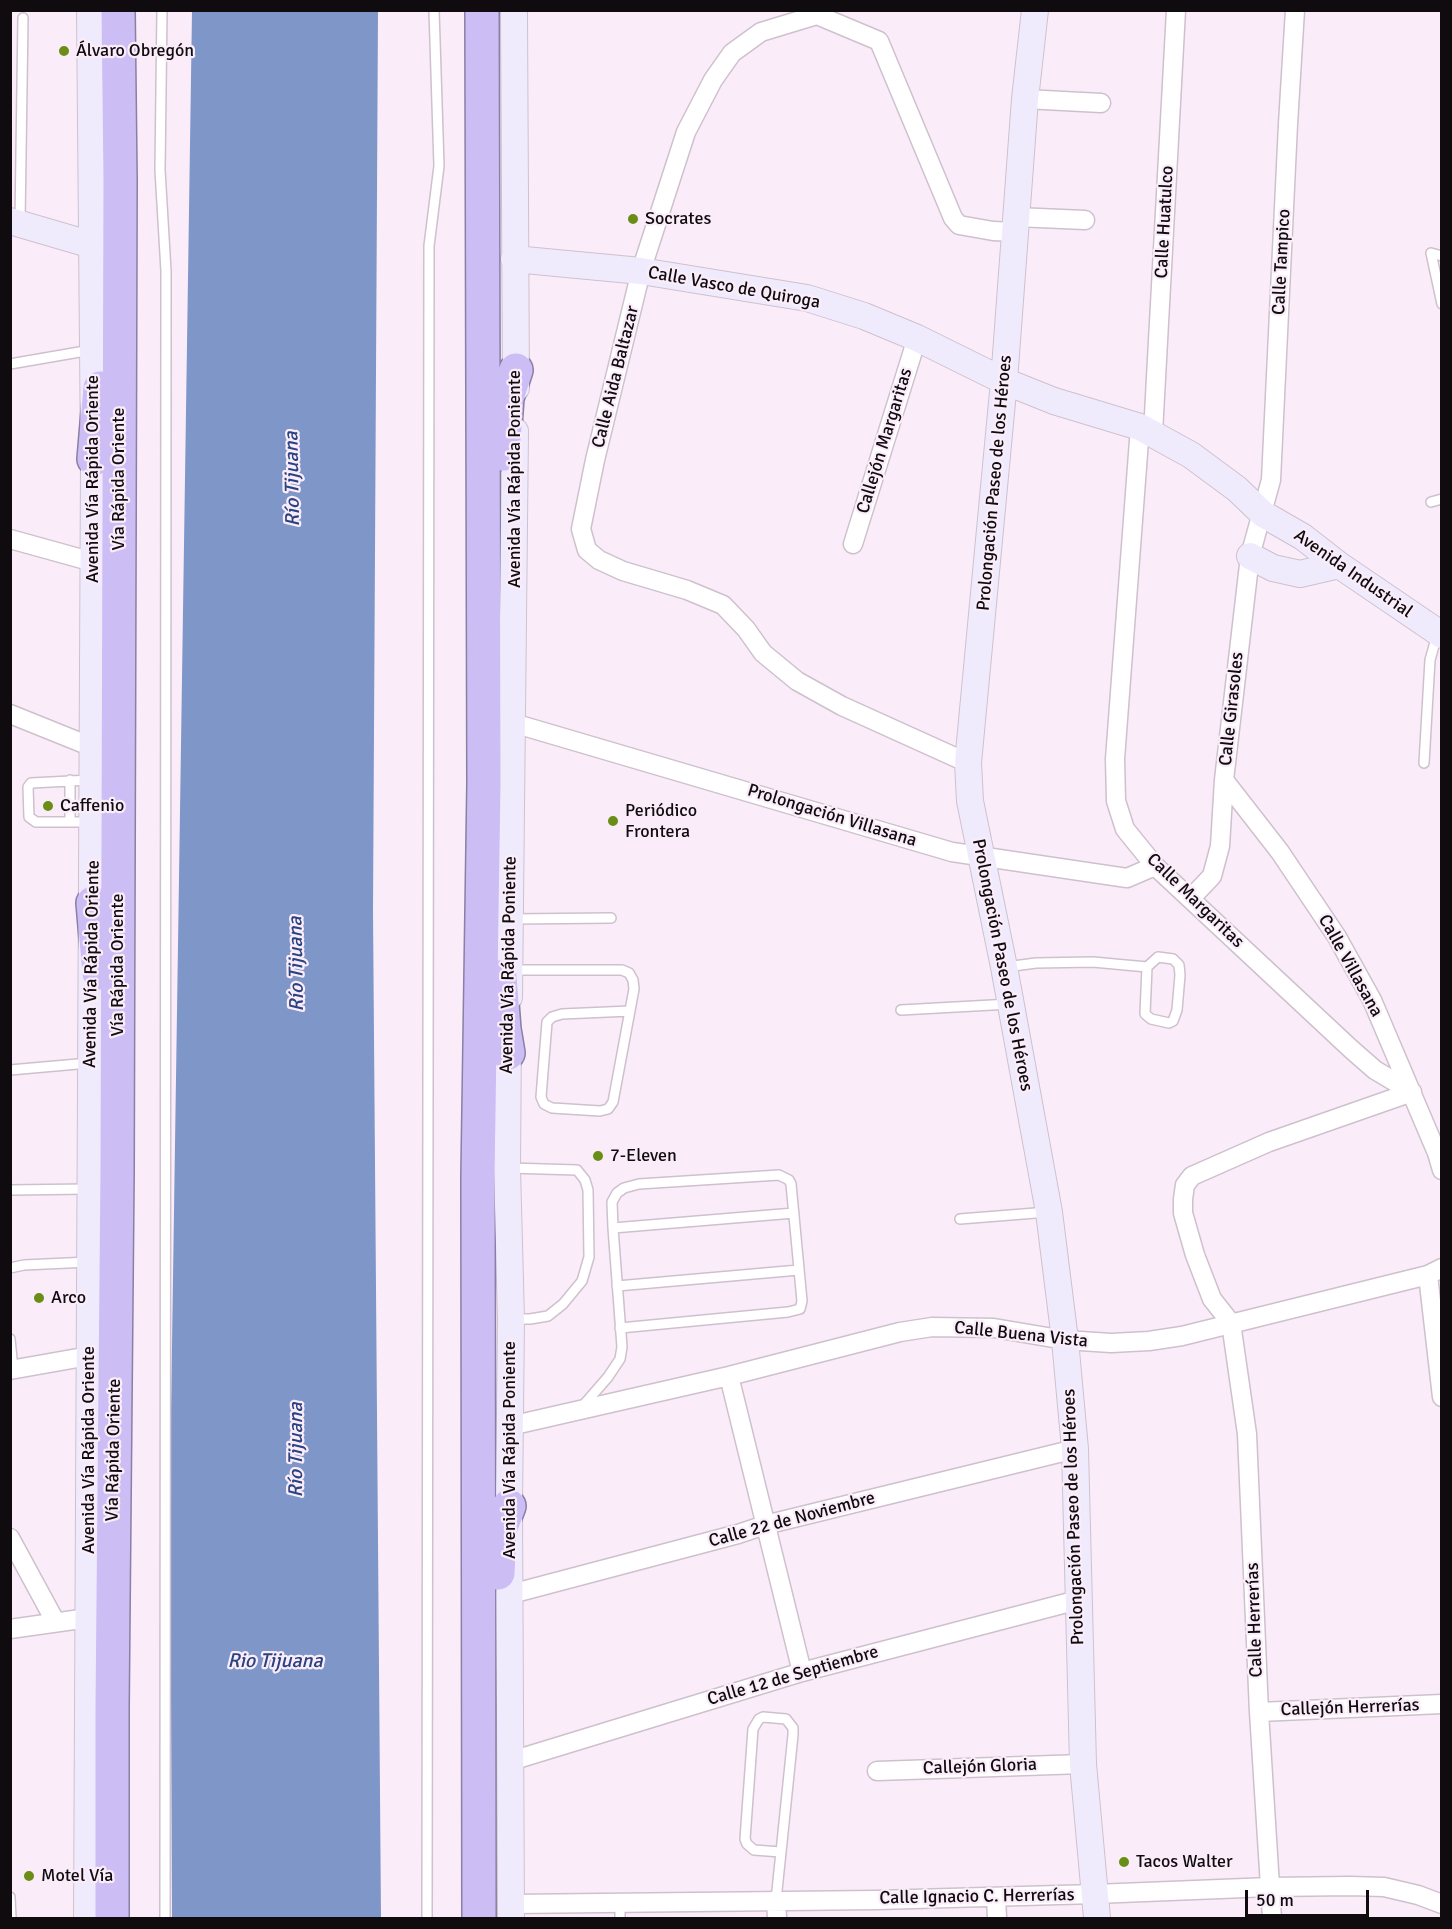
<!DOCTYPE html>
<meta charset="utf-8">
<style>
body{margin:0}
#map{position:relative;width:1452px;height:1929px;overflow:hidden;background:#faedf9;font-family:Signika,sans-serif}
canvas{display:block}
.frame{position:absolute;inset:0;border:12px solid #0f0b0f;pointer-events:none}
.scale{position:absolute;left:1245px;top:1890px;width:124px;height:27px;box-sizing:border-box;border:3px solid #0f0b0f;border-top:0;padding-left:8px;font-size:18px;line-height:21px;white-space:nowrap;color:#0f0b0f;-webkit-text-stroke:4px #faedf9;paint-order:stroke}
</style>
<div id="map">
<canvas width="1452" height="1929"></canvas>
<div class="frame"></div>
<div class="scale">50 m</div>
</div>
<script>
const ctx = document.querySelector('canvas').getContext('2d');
ctx.lineJoin = 'round';
function fill(path, color) { ctx.fillStyle = color; ctx.fill(path, 'evenodd'); }
const shape = rows => new Path2D(rows.map(r => 'M' + r).join(''));
function strokePath(path, color, width, dash) { ctx.strokeStyle = color; ctx.lineWidth = width; ctx.lineCap = dash ? 'butt' : 'round'; ctx.setLineDash(dash || []); ctx.stroke(path); }
function drawText(font, color, halo, rows, align = 'center') {
  ctx.font = font + ' Signika,sans-serif'; ctx.lineWidth = 4.5; ctx.setLineDash([]); ctx.textBaseline = 'middle'; ctx.strokeStyle = halo; ctx.fillStyle = color; for (const [text, x, y, turn = 0] of rows) {
    ctx.save(); ctx.translate(x, y); ctx.rotate((+turn || 0) * Math.PI / 180); ctx.textAlign = isNaN(turn) ? turn : align; if (halo) ctx.strokeText(text, 0, 0); ctx.fillText(text, 0, 0); ctx.restore();
  }
}
fill(shape([
 [192,11,378,11,373,911,381,1918,172,1918,170,1477]
]), '#7f96c9');
const lane = shape([
 [162,10,160,170,166,271,165,1918],
 [20,221,23,18],
 [1442,256,1431,253,1442,304],
 [10,364,91,350],
 [1431,502,1442,499],
 [1424,763,1430,660,1437,635],
 [70,780,70,822],
 [90,780,31,783,28,787,29,817,36,822,90,822],
 [513,919,611,918],
 [1006,967,1036,963,1093,962,1147,967,1158,957,1173,959,1179,965,1180,975,1177,1010,1173,1021,1169,1023,1151,1019,1145,1014,1147,967],
 [512,970,622,970,629,973,633,980,634,989,613,1102,608,1109,600,1111,552,1108,544,1104,541,1097,547,1022,552,1017,562,1014,630,1011],
 [901,1010,1010,1004],
 [10,1070,89,1063],
 [509,1168,577,1170,585,1180,588,1190,589,1257,582,1281,563,1304,548,1316,530,1319,512,1319],
 [10,1190,88,1189],
 [960,1219,1048,1212],
 [613,1228,794,1213],
 [10,1268,24,1265,89,1262],
 [617,1286,799,1270],
 [10,1339,13,1369],
 [581,1408,608,1377,620,1359,622,1347,613,1228,612,1202,617,1193,624,1188,639,1184,779,1175,789,1180,791,1184,802,1301,800,1309,788,1312,620,1328],
 [10,1897,11,1918],
 [776,1900,781,1852,793,1735,793,1728,786,1719,763,1717,759,1719,753,1729,745,1839,747,1844,754,1850,781,1852],
 [620,1903,620,1918],
 [427,1918,429,246,439,166,434,10]
]);
const street = shape([
 [1025,99,1101,103],
 [1016,217,1085,220],
 [1140,427,1115,759,1116,801,1125,829,1155,866,1351,1049,1375,1070,1412,1092],
 [1153,433,1176,10],
 [10,539,93,562],
 [853,544,917,338],
 [10,714,92,747],
 [513,723,952,852,1127,878,1155,866],
 [968,763,842,706,797,681,763,653,746,629,723,605,687,590,623,571,599,560,587,550,581,529,595,460,641,271,686,132,713,80,732,53,761,32,817,15,879,41,953,218,959,225,993,231,1015,232],
 [1224,780,1280,852,1337,937,1372,1000,1437,1153,1442,1170],
 [1191,898,1212,876,1220,846,1224,780,1250,556,1271,480,1288,124,1295,10],
 [1442,1268,1428,1275,1442,1397],
 [10,1370,89,1356],
 [729,1376,802,1672],
 [510,1426,729,1376,900,1332,932,1327,994,1328,1065,1340,1111,1343,1149,1341,1182,1336,1428,1275],
 [10,1538,55,1621],
 [511,1594,738,1534,765,1525,1075,1449],
 [10,1629,88,1618],
 [1259,1712,1442,1704],
 [511,1761,802,1672,1078,1600],
 [877,1771,1083,1764],
 [996,1898,997,1918],
 [776,1900,777,1918],
 [511,1904,877,1900,1095,1894,1270,1887,1350,1886,1384,1887,1418,1895,1442,1904],
 [1272,1918,1259,1712,1247,1434,1231,1323,1212,1299,1195,1255,1183,1213,1183,1199,1185,1185,1192,1176,1269,1142,1412,1092]
]);
const secondary = shape([
 [514,10,516,388],
 [1035,10,1025,99,1004,381,968,763,970,801,1004,967,1049,1212,1065,1340,1075,1449,1083,1764,1097,1918],
 [10,221,92,245],
 [514,259,641,271,807,298,864,316,917,338,1004,381,1054,401,1140,427,1191,455,1237,489,1263,514,1303,537,1339,565,1442,635],
 [1250,556,1273,568,1300,574,1339,565],
 [509,997,515,431],
 [508,1034,507,1168,511,1319,509,1506,511,1918],
 [87,1918,94,459,90,10]
]);
const highway = shape([
 [503,454,507,398,516,370],
 [94,459,100,388],
 [93,903,99,973],
 [500,977,504,1029,508,1053],
 [498,1573,500,1530,509,1506],
 [112,1918,112,1707,117,1170,120,180,118,10],
 [479,1918,478,1177,484,783,482,10]
]);
strokePath(lane, '#cec1cd', 12);
strokePath(street, '#cec1cd', 21);
strokePath(secondary, '#cec1cd', 28);
strokePath(highway, '#8a7fa4', 36);
strokePath(lane, '#fff', 9);
strokePath(street, '#fff', 18);
strokePath(secondary, '#f0ebfc', 26);
strokePath(highway, '#ccbdf5', 33);
for (const [x, y, r, color] of [
 [64,51,6,"#6a8d16"],
 [633,219,6,"#6a8d16"],
 [48,806,6,"#6a8d16"],
 [613,821,6,"#6a8d16"],
 [598,1156,6,"#6a8d16"],
 [39,1298,6,"#6a8d16"],
 [1124,1862,6,"#6a8d16"],
 [29,1876,6,"#6a8d16"]
]) { const dot = new Path2D(); dot.arc(x, y, r, 0, 2 * Math.PI); ctx.fillStyle = color; ctx.fill(dot); strokePath(dot, '#faedf9', 2); }
drawText('18px', '#0f0b0f', '#faedf9', [
 ["Álvaro Obregón",76,51],
 ["Socrates",645,219],
 ["Caffenio",60,806],
 ["Periódico",625,811],
 ["Frontera",625,832],
 ["7-Eleven",610,1156],
 ["Arco",51,1298],
 ["Tacos Walter",1136,1862],
 ["Motel Vía",41,1876]
], 'left');
drawText('18px', '#0f0b0f', '#faedf9', [
 ["Calle Huatulco",1165,222,-87],
 ["Calle Tampico",1282,262,-87],
 ["Calle Vasco de Quiroga",734,288,10],
 ["Calle Aida Baltazar",616,377,-76],
 ["Callejón Margaritas",885,441,-73],
 ["Avenida Vía Rápida Oriente",93,479,-90],
 ["Vía Rápida Oriente",119,479,-90],
 ["Avenida Vía Rápida Poniente",515,479,-90],
 ["Prolongación Paseo de los Héroes",995,483,-85],
 ["Avenida Industrial",1353,574,35],
 ["Calle Girasoles",1232,709,-84],
 ["Prolongación Villasana",832,816,17],
 ["Calle Margaritas",1195,901,44],
 ["Avenida Vía Rápida Oriente",92,964,-89],
 ["Vía Rápida Oriente",118,965,-90],
 ["Avenida Vía Rápida Poniente",509,965,-89],
 ["Prolongación Paseo de los Héroes",1002,965,79],
 ["Calle Villasana",1350,966,61],
 ["Calle Buena Vista",1021,1335,6],
 ["Avenida Vía Rápida Oriente",89,1450,-90],
 ["Vía Rápida Oriente",114,1450,-89],
 ["Avenida Vía Rápida Poniente",510,1450,-90],
 ["Prolongación Paseo de los Héroes",1074,1517,-92],
 ["Calle 22 de Noviembre",792,1520,-15],
 ["Calle Herrerías",1255,1620,-92],
 ["Calle 12 de Septiembre",793,1676,-16],
 ["Callejón Herrerías",1350,1708,-2],
 ["Callejón Gloria",980,1767,-2],
 ["Calle Ignacio C. Herrerías",977,1897,-1]
]);
drawText('italic 20px', '#294280', '#faedf9', [
 ["Río Tijuana",293,479,-91],
 ["Río Tijuana",297,964,-91],
 ["Río Tijuana",297,1450,-90],
 ["Rio Tijuana",275,1662]
]);
</script>
